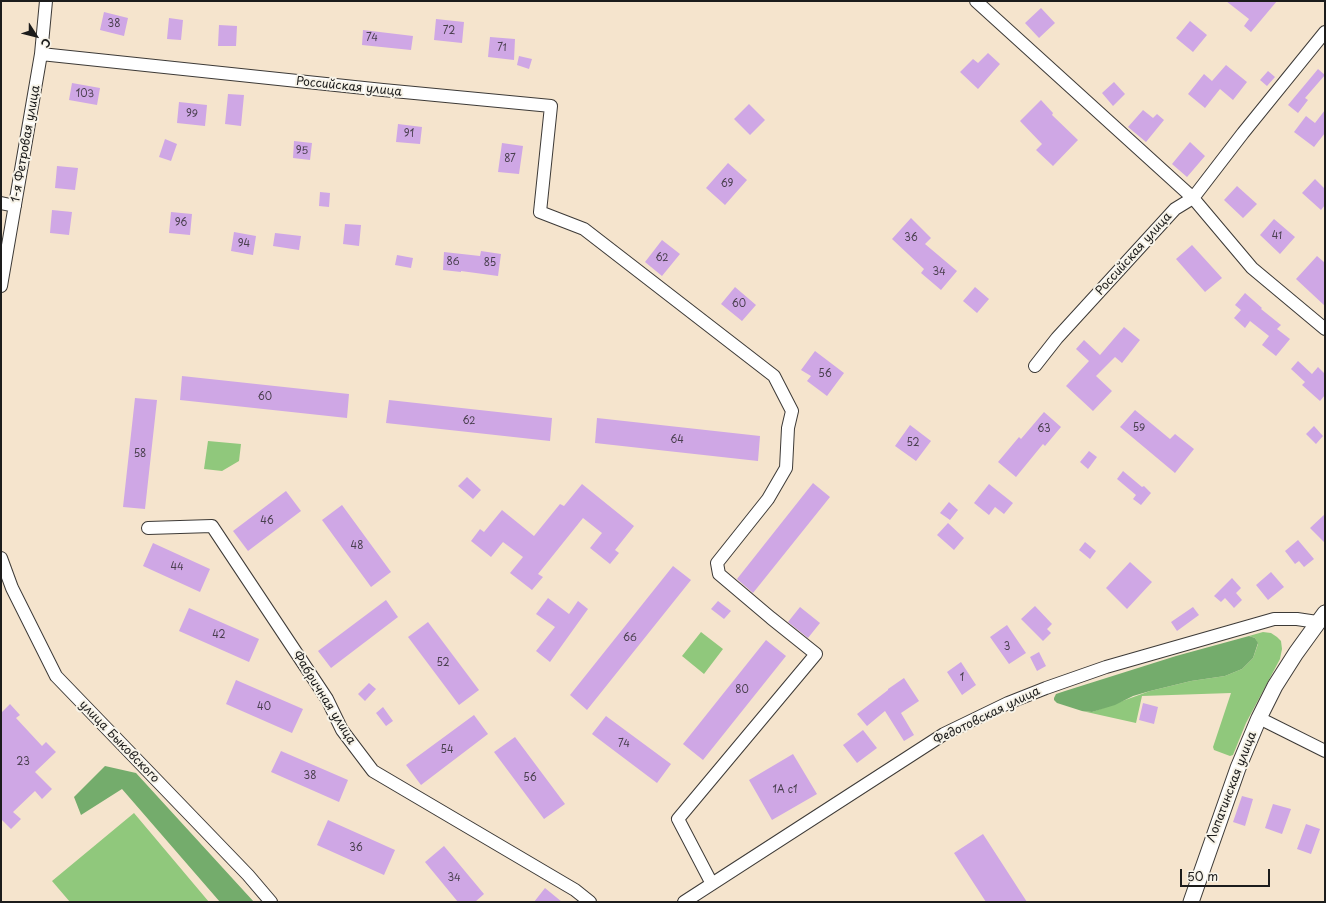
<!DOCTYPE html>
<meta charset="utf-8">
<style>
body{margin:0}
#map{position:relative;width:1326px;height:903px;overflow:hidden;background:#f5e4cd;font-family:"Playpen Sans",sans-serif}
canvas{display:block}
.frame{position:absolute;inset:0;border:2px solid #1c1c1c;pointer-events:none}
.north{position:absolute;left:16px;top:16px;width:40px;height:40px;-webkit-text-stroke:3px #f7f3e8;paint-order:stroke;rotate:126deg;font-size:11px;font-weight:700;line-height:16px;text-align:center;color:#1c1c1c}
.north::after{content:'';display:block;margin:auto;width:14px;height:18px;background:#1c1c1c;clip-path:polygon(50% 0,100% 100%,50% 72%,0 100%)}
.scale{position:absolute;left:1180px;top:869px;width:90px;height:18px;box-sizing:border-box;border:2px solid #1c1c1c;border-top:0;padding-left:5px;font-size:12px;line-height:14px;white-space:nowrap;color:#1c1c1c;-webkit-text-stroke:3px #f7f3e8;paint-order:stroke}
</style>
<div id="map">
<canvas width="1326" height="903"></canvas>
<div class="frame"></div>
<div class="north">С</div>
<div class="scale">50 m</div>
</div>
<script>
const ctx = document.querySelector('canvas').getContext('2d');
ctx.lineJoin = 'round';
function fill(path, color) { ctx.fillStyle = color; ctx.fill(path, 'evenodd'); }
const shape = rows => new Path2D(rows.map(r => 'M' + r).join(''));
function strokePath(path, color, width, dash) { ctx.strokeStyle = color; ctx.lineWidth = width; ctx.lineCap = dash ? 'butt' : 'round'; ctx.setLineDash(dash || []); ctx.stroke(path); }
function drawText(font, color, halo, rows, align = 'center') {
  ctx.font = font + ' "Playpen Sans",sans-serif'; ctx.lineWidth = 4; ctx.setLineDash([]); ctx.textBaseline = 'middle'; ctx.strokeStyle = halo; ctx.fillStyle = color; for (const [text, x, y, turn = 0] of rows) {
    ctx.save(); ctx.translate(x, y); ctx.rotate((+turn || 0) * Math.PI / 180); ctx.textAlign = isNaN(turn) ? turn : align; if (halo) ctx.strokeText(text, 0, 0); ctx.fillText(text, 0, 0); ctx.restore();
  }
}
fill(shape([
 [208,441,241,444,239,461,222,471,204,469],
 [701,632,723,649,704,674,682,656],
 [1263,632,1271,633,1277,637,1281,641,1282,649,1280,659,1246,723,1233,755,1230,756,1214,750,1213,747,1231,693,1142,696,1136,723,1082,711,1092,712,1150,691,1191,681,1225,676,1242,669,1253,658,1258,644,1255,638,1249,636],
 [134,813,209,902,70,902,52,881]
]), '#90c87c');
fill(shape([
 [1249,636,1255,638,1258,643,1253,658,1242,669,1225,676,1191,681,1150,691,1133,696,1115,705,1092,712,1082,711,1057,703,1054,700,1054,698,1056,694,1065,691,1176,656],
 [105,766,136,773,254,902,220,902,122,789,81,815,74,797]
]), '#74ac6c');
fill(shape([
 [1226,1,1277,1,1251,32,1244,26,1249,19],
 [1041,8,1055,23,1039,38,1025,23],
 [104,12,128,18,124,36,100,30],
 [169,18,183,20,181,40,167,39],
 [436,19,464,22,462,43,434,40],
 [1190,21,1207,35,1193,52,1176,38],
 [219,25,237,26,236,46,218,46],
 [363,30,413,36,411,50,362,45],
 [490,37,515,39,514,60,488,57],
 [988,53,1000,64,978,89,960,72,973,59,978,63],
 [519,56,532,59,529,69,517,65],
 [1226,65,1247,82,1233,100,1220,89,1205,108,1188,94,1204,74,1212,81],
 [1318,69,1325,75,1305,98,1308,100,1298,113,1288,105],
 [1268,71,1275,77,1267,86,1260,80],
 [1114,82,1125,94,1113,106,1102,93],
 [72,83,100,88,97,105,69,100],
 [228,94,244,95,241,126,225,124],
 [1041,100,1053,113,1052,115,1078,140,1053,166,1036,150,1042,144,1020,121],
 [179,102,207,105,205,126,177,123],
 [749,104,765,120,750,135,734,119],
 [1143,110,1153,118,1157,114,1164,120,1146,142,1128,127],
 [1325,110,1325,133,1314,147,1294,132,1306,116,1315,123],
 [398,124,422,127,420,144,396,142],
 [165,139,177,144,171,161,159,157],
 [294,141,312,143,310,160,293,158],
 [1190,142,1205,156,1187,177,1172,164],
 [502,143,523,146,519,174,498,172],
 [728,163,747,180,725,205,706,188],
 [57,166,78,168,75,190,55,188],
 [1315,179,1325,189,1325,205,1321,210,1302,193],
 [1237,186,1257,204,1243,218,1224,200],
 [320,192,330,193,329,207,319,206],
 [52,210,72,212,69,235,50,233],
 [171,212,192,214,190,235,169,233],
 [911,218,931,238,925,244,957,271,941,290,921,273,924,269,892,239],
 [1274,219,1295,237,1280,254,1260,235],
 [345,224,361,225,359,246,343,244],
 [234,232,256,236,253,255,231,251],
 [275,233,301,236,299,250,273,246],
 [662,240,680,254,662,276,645,262],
 [1192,245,1222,278,1205,292,1176,259],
 [481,251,501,254,498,276,461,271,461,272,443,270,444,252,480,256],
 [397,255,413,258,411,268,395,265],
 [1317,256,1325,263,1325,306,1296,279],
 [735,287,756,305,742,321,721,304],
 [975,287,989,299,977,313,963,301],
 [1245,293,1262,308,1261,309,1281,325,1277,329,1290,339,1276,356,1262,345,1269,336,1250,321,1245,328,1234,318,1241,310,1235,305],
 [1124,327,1140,340,1122,363,1115,357,1096,376,1112,391,1093,411,1066,386,1089,361,1076,349,1084,340,1100,355],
 [815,351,844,373,827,396,807,381,811,376,801,370],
 [1298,361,1312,374,1318,367,1325,374,1325,395,1320,401,1302,385,1305,382,1291,369],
 [182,376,349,394,347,418,180,400],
 [135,398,157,400,145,509,123,507],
 [389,400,552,418,550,441,386,423],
 [1135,410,1170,439,1175,434,1194,449,1175,473,1120,427],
 [1044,412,1061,427,1045,446,1043,444,1016,477,998,462,1019,437,1021,439],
 [597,418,760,436,758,461,595,443],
 [910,425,931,441,916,461,895,446],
 [1314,426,1323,436,1316,444,1306,434],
 [1089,451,1097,457,1088,469,1080,462],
 [1123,471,1142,487,1144,486,1151,493,1141,505,1133,499,1136,495,1117,479],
 [467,477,481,490,473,499,458,486],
 [813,483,830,497,753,593,737,579],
 [582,484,634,526,615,550,619,553,610,564,590,548,602,533,583,518,538,574,543,577,532,590,510,573,523,557,503,542,491,557,471,541,480,529,484,532,502,510,534,536,560,504,564,506],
 [989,484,1013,503,1004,514,995,507,989,515,974,503],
 [286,491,301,511,248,551,233,531],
 [949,502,958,510,950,520,940,513],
 [342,505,391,572,371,587,322,520],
 [1325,514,1325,543,1310,528],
 [948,523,964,538,954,550,937,535],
 [1298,540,1314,559,1304,567,1299,561,1295,564,1285,551],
 [1085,542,1096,551,1090,559,1079,550],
 [153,543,210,569,200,592,143,566],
 [1130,562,1152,582,1127,609,1106,588],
 [673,566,691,580,587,710,570,695],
 [1271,572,1284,587,1268,600,1256,585],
 [1232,578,1241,588,1236,593,1242,600,1234,608,1225,598,1221,602,1214,596],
 [548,598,569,614,578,601,588,609,550,662,536,651,555,627,536,614],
 [386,600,398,617,331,668,318,651],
 [718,601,731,611,724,619,711,609],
 [1035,606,1052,624,1047,629,1051,633,1043,641,1021,619],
 [800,607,820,623,808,638,788,622],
 [1193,607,1199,615,1177,631,1171,622],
 [189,608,259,639,249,662,179,631],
 [428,622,479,690,459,705,408,637],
 [1007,625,1026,653,1009,664,990,637],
 [766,640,786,656,703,760,683,744],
 [1039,652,1046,666,1037,671,1030,657],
 [961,662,976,685,962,695,947,672],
 [904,678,919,701,901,713,914,735,904,741,885,711,867,726,857,714,888,690,888,689],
 [236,680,303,709,292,733,226,704],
 [369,683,376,689,365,701,358,694],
 [1143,703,1158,707,1154,724,1139,720],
 [10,704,20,715,16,718,42,746,46,742,56,752,35,772,52,789,42,799,35,791,13,812,21,819,11,829,1,819,1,713],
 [383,707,393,721,386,726,376,713],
 [474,715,488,734,421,785,406,765],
 [606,716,671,764,657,783,592,734],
 [863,730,877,748,857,763,843,745],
 [515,737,565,804,544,819,494,752],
 [281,751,348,780,339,802,271,772],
 [793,754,817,794,772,820,749,780],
 [1242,796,1253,799,1245,826,1233,822],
 [1273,804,1291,809,1282,834,1265,828],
 [328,820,395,850,384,875,317,845],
 [1306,824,1320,829,1311,854,1297,849],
 [983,834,1027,902,986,902,954,853],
 [444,846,484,894,475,902,458,902,425,862],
 [545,888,562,902,534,902]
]), '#cfa7e5');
const minor = shape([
 [976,1,1193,198,1252,268,1325,329],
 [41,54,383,90,551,106,540,212,584,229,774,376,792,411,788,428,786,468,768,499,717,563,719,574,771,618,816,654,678,819,712,884],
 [1,203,15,206],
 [1,286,41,54,46,1],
 [1035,366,1057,338,1175,209,1193,198,1243,133,1325,32],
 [148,528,212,526,327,699,342,730,373,771,575,890,590,902],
 [1,558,12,588,56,676,248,875,271,902],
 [1259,718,1325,751],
 [684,902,944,734,1008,703,1046,688,1106,667,1274,619,1297,619,1317,622]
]);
const major = shape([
 [1191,902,1238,768,1259,718,1275,686,1296,653,1325,613]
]);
strokePath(minor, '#3d3a37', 14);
strokePath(major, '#3d3a37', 17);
strokePath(minor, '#fff', 12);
strokePath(major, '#fff', 15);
drawText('10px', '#493f4e', null, [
 ["38",114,24],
 ["72",449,31],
 ["74",372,38],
 ["71",502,48],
 ["103",85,94],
 ["99",192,114],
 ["91",409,134],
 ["95",302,151],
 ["87",510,159],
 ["69",727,184],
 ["96",181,223],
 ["41",1277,236],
 ["36",911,238],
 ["94",244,244],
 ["62",662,258],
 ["86",453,262],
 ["85",490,263],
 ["34",939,272],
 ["60",739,304],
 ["56",825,374],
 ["60",265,397],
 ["62",469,421],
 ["59",1139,428],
 ["63",1044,429],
 ["64",677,440],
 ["52",913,443],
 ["58",140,454],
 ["46",267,521],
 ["48",357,546],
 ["44",177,567],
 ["42",219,635],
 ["66",630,638],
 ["3",1007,647],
 ["52",443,663],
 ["1",962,678],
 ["80",742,690],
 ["40",264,707],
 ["74",624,744],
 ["54",447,750],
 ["23",23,762],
 ["38",310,776],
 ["56",530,778],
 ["1А с1",785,790],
 ["36",356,848],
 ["34",454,878]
]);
drawText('12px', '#1c1c1c', '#f7f3e8', [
 ["Российская улица",349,87,6],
 ["1-я Фетровая улица",26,144,-80],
 ["Российская улица",1134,254,-48],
 ["Фабричная улица",324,698,58],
 ["Федотовская улица",987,716,-26],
 ["улица Быковского",119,742,46],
 ["Лопатинская улица",1232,787,-69]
]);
</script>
